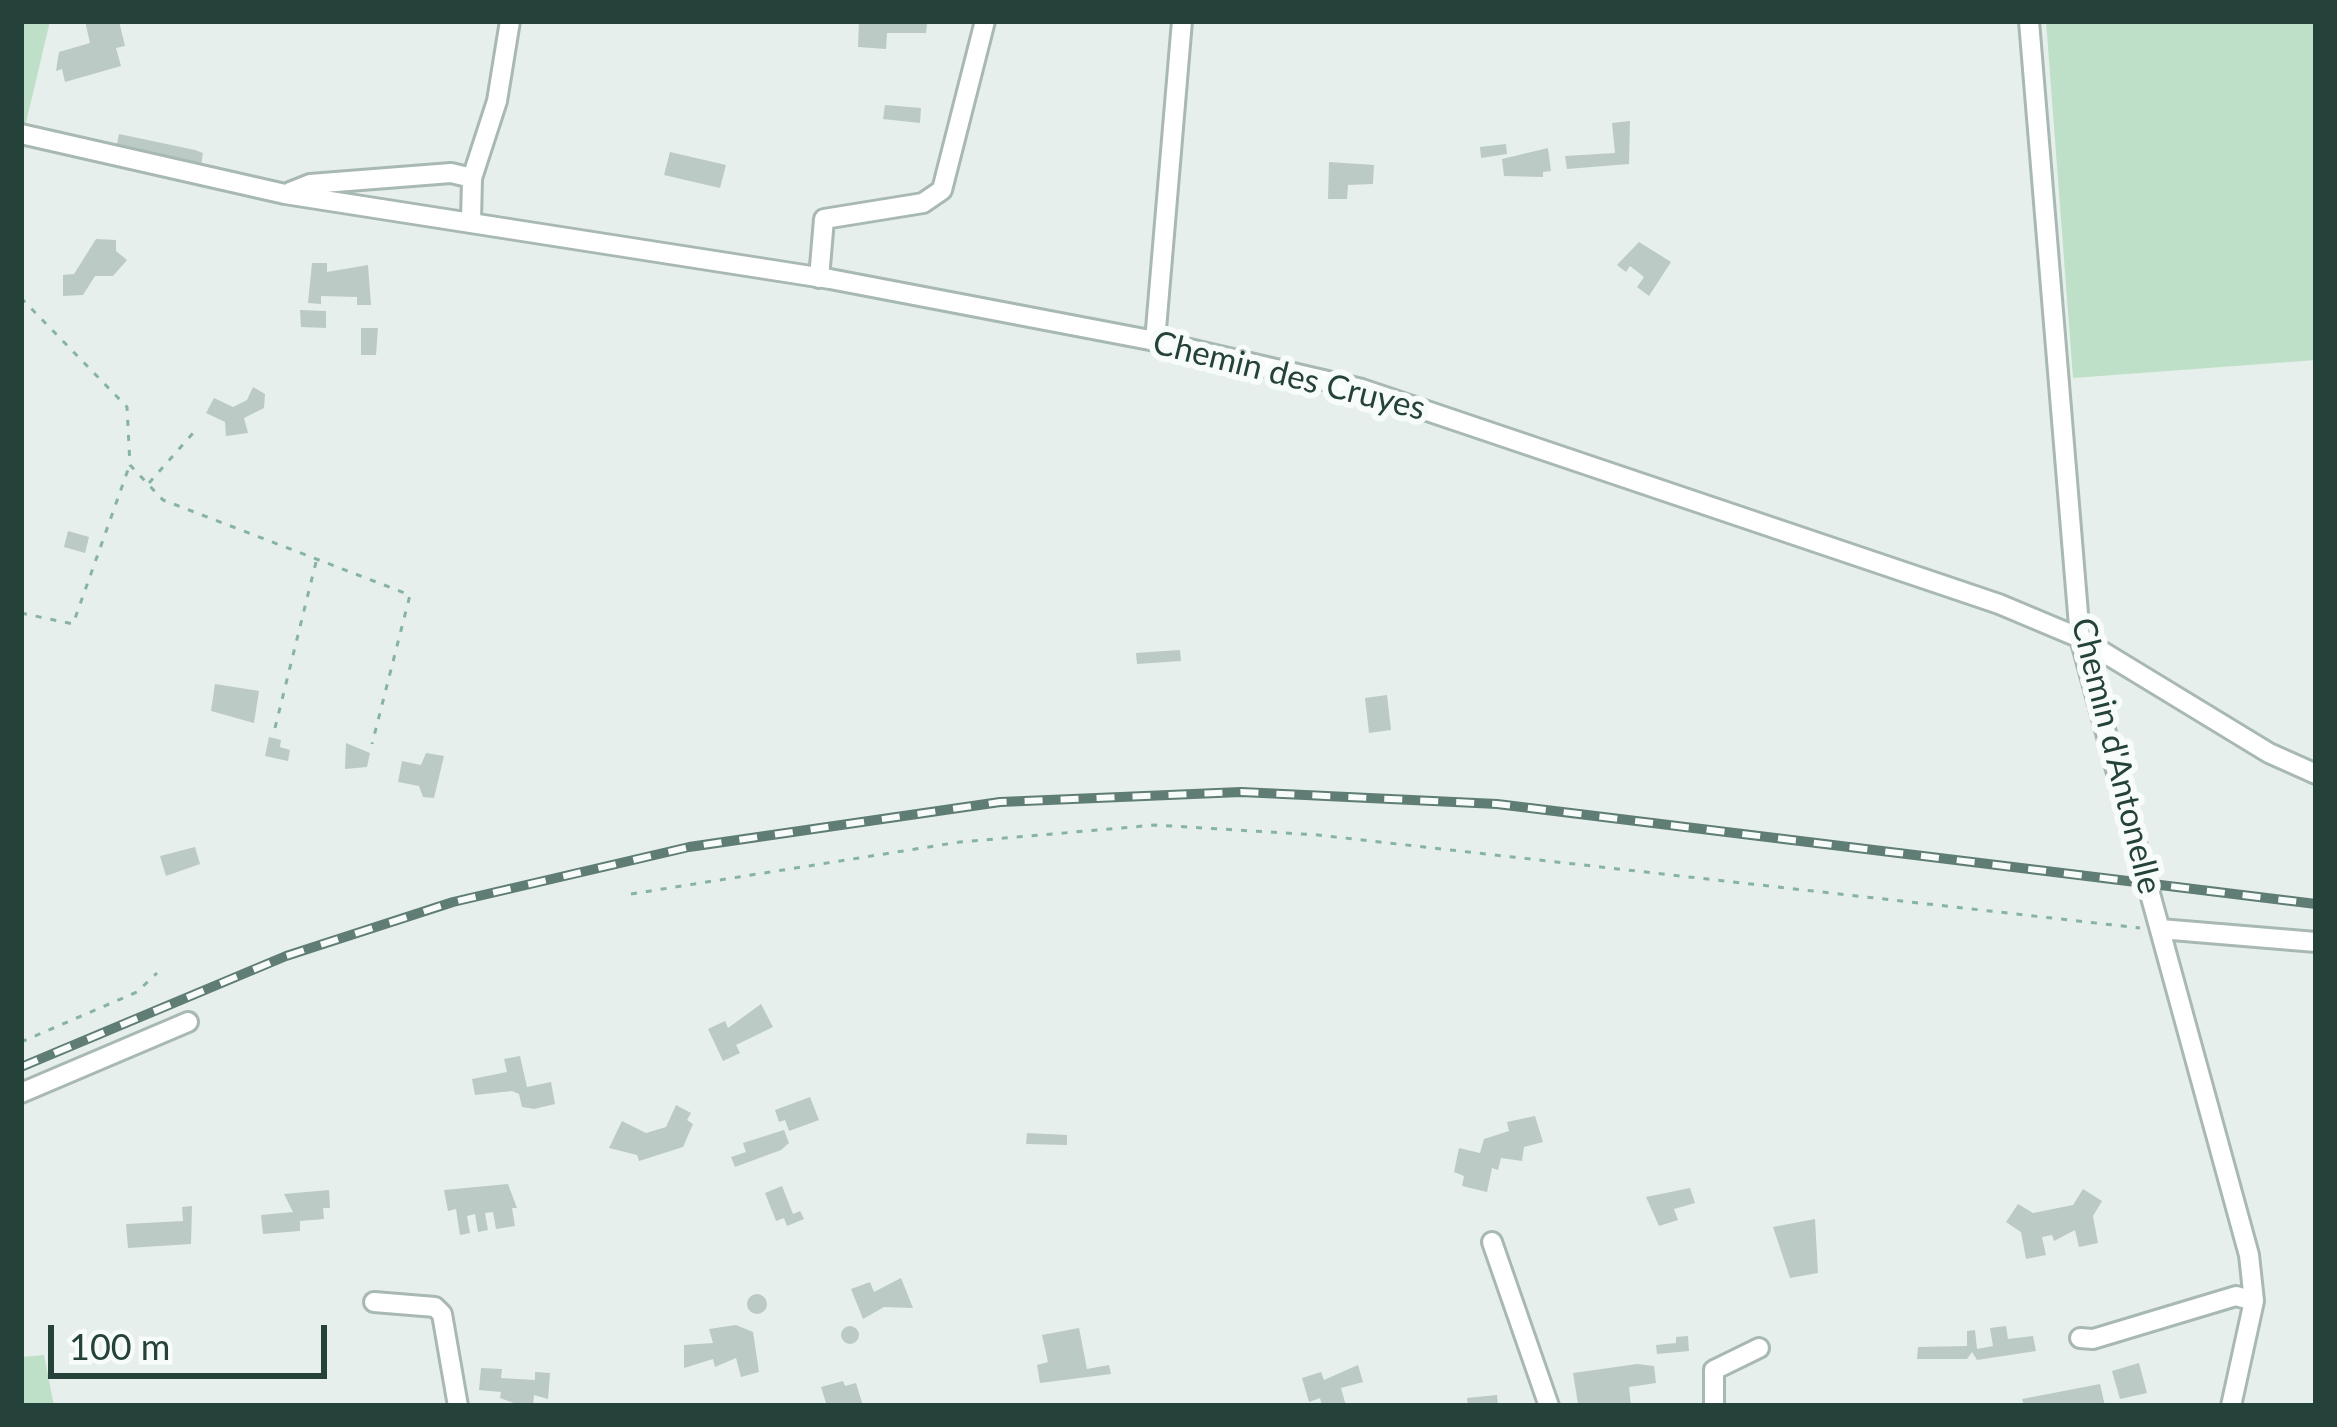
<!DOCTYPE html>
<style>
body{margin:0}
#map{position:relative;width:2337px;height:1427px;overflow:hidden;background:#e6efeb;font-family:Lato,sans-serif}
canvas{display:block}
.frame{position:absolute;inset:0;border:24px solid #24423a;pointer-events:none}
.scale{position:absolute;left:48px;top:1325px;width:279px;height:54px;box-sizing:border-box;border:6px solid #24423a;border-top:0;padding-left:15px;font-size:36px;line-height:42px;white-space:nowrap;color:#24423a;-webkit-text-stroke:9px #f7fbf9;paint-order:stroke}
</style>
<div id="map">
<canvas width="2337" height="1427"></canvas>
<div class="frame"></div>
<div class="scale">100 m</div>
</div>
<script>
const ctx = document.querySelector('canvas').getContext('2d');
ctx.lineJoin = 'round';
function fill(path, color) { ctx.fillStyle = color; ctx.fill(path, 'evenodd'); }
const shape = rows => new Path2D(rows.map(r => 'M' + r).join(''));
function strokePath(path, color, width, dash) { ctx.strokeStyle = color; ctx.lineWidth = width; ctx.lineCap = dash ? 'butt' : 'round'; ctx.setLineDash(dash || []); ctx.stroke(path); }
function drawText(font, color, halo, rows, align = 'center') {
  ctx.font = font + ' Lato,sans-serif'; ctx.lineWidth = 12; ctx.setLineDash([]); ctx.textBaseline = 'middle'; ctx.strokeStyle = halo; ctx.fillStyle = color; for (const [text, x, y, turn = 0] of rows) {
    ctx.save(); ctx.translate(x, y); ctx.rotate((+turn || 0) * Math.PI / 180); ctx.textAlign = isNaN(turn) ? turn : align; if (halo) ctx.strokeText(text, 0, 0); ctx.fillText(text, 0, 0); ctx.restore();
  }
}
fill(shape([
 [21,21,50,21,25,127,21,126],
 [2046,21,2316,21,2316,360,2073,378],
 [44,1355,54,1406,21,1406,21,1357]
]), '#bfe0c8');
fill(shape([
 [85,21,119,21,125,46,116,48,121,66,65,82,62,69,56,71,59,52,90,43],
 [859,21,927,24,926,33,887,33,886,49,858,47],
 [885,105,921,108,920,123,883,119],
 [1630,121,1629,164,1567,169,1565,156,1615,153,1612,123],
 [119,134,195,150,203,153,201,165,117,144],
 [1506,144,1507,154,1481,158,1480,147],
 [1548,148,1551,171,1543,172,1543,177,1504,176,1502,159],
 [670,152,726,165,720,188,664,175],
 [1329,162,1374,165,1373,184,1348,185,1347,199,1328,199],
 [96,239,116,240,116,251,127,260,113,276,95,276,83,295,63,296,63,275,74,274],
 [1639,242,1671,262,1649,296,1637,287,1644,277,1630,266,1626,272,1617,265],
 [312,263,327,263,327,272,368,265,371,305,357,305,357,297,321,296,321,304,308,303],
 [300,310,326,311,326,328,301,327],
 [361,328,378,328,376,355,361,355],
 [253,387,265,394,264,408,244,418,248,433,226,436,225,422,206,413,214,398,233,407,247,400],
 [68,531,89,537,85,553,64,547],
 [1180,650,1181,661,1137,664,1136,653],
 [215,684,259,691,254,723,211,711],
 [1387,695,1391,730,1369,733,1365,698],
 [269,737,281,740,280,747,290,750,288,761,265,756],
 [346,743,370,753,367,767,345,769],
 [426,753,444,756,434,798,423,797,419,786,398,782,402,761,421,765],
 [195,847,200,864,166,876,160,856],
 [761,1004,773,1027,736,1045,740,1053,723,1061,708,1029,725,1021,728,1028],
 [520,1056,527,1087,551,1082,555,1104,534,1109,522,1107,519,1094,512,1091,475,1095,472,1079,507,1072,504,1059],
 [810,1097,819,1120,789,1131,785,1120,779,1122,775,1110],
 [676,1105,691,1113,687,1120,693,1124,683,1147,639,1161,637,1155,609,1148,622,1121,646,1133,666,1127],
 [1535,1116,1543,1142,1524,1147,1522,1161,1501,1158,1498,1170,1492,1168,1487,1192,1462,1186,1464,1176,1454,1172,1459,1148,1480,1153,1484,1139,1509,1131,1507,1122],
 [784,1130,789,1143,781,1150,735,1167,731,1157,746,1152,743,1143],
 [1027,1133,1067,1135,1067,1145,1026,1144],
 [508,1184,517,1208,512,1208,515,1226,496,1229,493,1212,485,1213,488,1230,478,1232,475,1214,467,1216,470,1233,460,1235,456,1209,448,1211,444,1190],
 [782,1186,793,1214,800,1211,804,1219,787,1226,784,1218,776,1221,765,1193],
 [1690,1188,1695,1203,1674,1209,1678,1220,1659,1226,1646,1197],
 [2083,1189,2102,1201,2093,1216,2098,1243,2079,1247,2075,1230,2054,1241,2052,1235,2042,1237,2046,1255,2026,1259,2021,1232,2006,1222,2018,1204,2033,1213,2073,1205],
 [329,1190,330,1208,323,1208,324,1219,300,1221,300,1231,263,1234,261,1215,293,1212,284,1194],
 [192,1206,191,1244,128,1248,126,1224,183,1221,182,1207],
 [1815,1219,1818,1273,1790,1278,1773,1227],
 [901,1278,913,1308,884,1307,863,1319,851,1289,870,1282,874,1292],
 '747 1304a10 10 0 1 1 20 0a10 10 0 1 1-20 0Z',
 [736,1325,753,1332,759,1372,741,1377,736,1358,715,1367,713,1359,684,1368,684,1345,713,1343,709,1329],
 '841 1335a9 9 0 1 1 18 0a9 9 0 1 1-18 0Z',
 [2006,1326,2008,1339,2033,1336,2036,1351,1977,1360,1972,1352,1967,1359,1917,1359,1918,1347,1967,1346,1967,1331,1975,1330,1977,1349,1993,1346,1990,1328],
 [1079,1328,1087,1369,1109,1365,1111,1374,1040,1383,1037,1365,1048,1362,1042,1335],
 [1688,1336,1689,1351,1657,1354,1656,1345,1676,1343,1676,1337],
 [2139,1363,2147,1393,2120,1399,2112,1371],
 [1637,1364,1654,1366,1656,1383,1629,1387,1631,1406,1578,1404,1573,1373],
 [1358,1365,1363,1382,1341,1388,1346,1406,1322,1406,1320,1398,1309,1402,1302,1378,1321,1372,1324,1380],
 [481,1368,502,1369,501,1378,535,1380,535,1372,550,1373,548,1399,534,1395,533,1406,522,1406,500,1398,501,1392,479,1390],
 [843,1381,845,1386,856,1383,863,1406,827,1406,821,1387],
 [2100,1384,2105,1406,2024,1406,2022,1399],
 [1497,1395,1498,1406,1468,1406,1467,1398]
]), '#bbcac4');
const minor = shape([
 [2029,21,2080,638,2249,1255,2254,1301,2231,1406],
 [21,134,285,194,830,279,1155,341,1362,389,1999,604,2080,638,2269,753,2316,774],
 [472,178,497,101,510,21],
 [290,192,310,184,451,173,472,178,471,221],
 [819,278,824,219,923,203,942,190,985,21],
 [1155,341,1182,21],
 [2160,929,2316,942],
 [21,1093,188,1022],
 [1492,1242,1549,1406],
 [374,1302,435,1307,442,1314,458,1406],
 [2080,1338,2093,1339,2236,1296,2254,1301],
 [1714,1406,1714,1370,1759,1348]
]);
strokePath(minor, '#a8b8b2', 24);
strokePath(shape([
 [21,298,127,407,130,465,163,500,410,595,372,744],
 [149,483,194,432],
 [21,613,73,624,129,467],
 [275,728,316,562],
 [631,894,960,842,1155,825,1318,835,2140,928],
 [21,1042,137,992,157,973]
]), '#86b3a5', 3, [6, 9]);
strokePath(minor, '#fff', 18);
const rail = shape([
 [21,1067,286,956,453,902,689,847,1000,802,1241,792,1497,804,2316,904]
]);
strokePath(rail, '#5f7d75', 10);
strokePath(rail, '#f7fbf9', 6, [18]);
drawText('33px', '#24423a', '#f7fbf9', [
 ["Chemin des Cruyes",1289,376,14],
 ["Chemin d'Antonelle",2116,756,76]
]);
</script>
